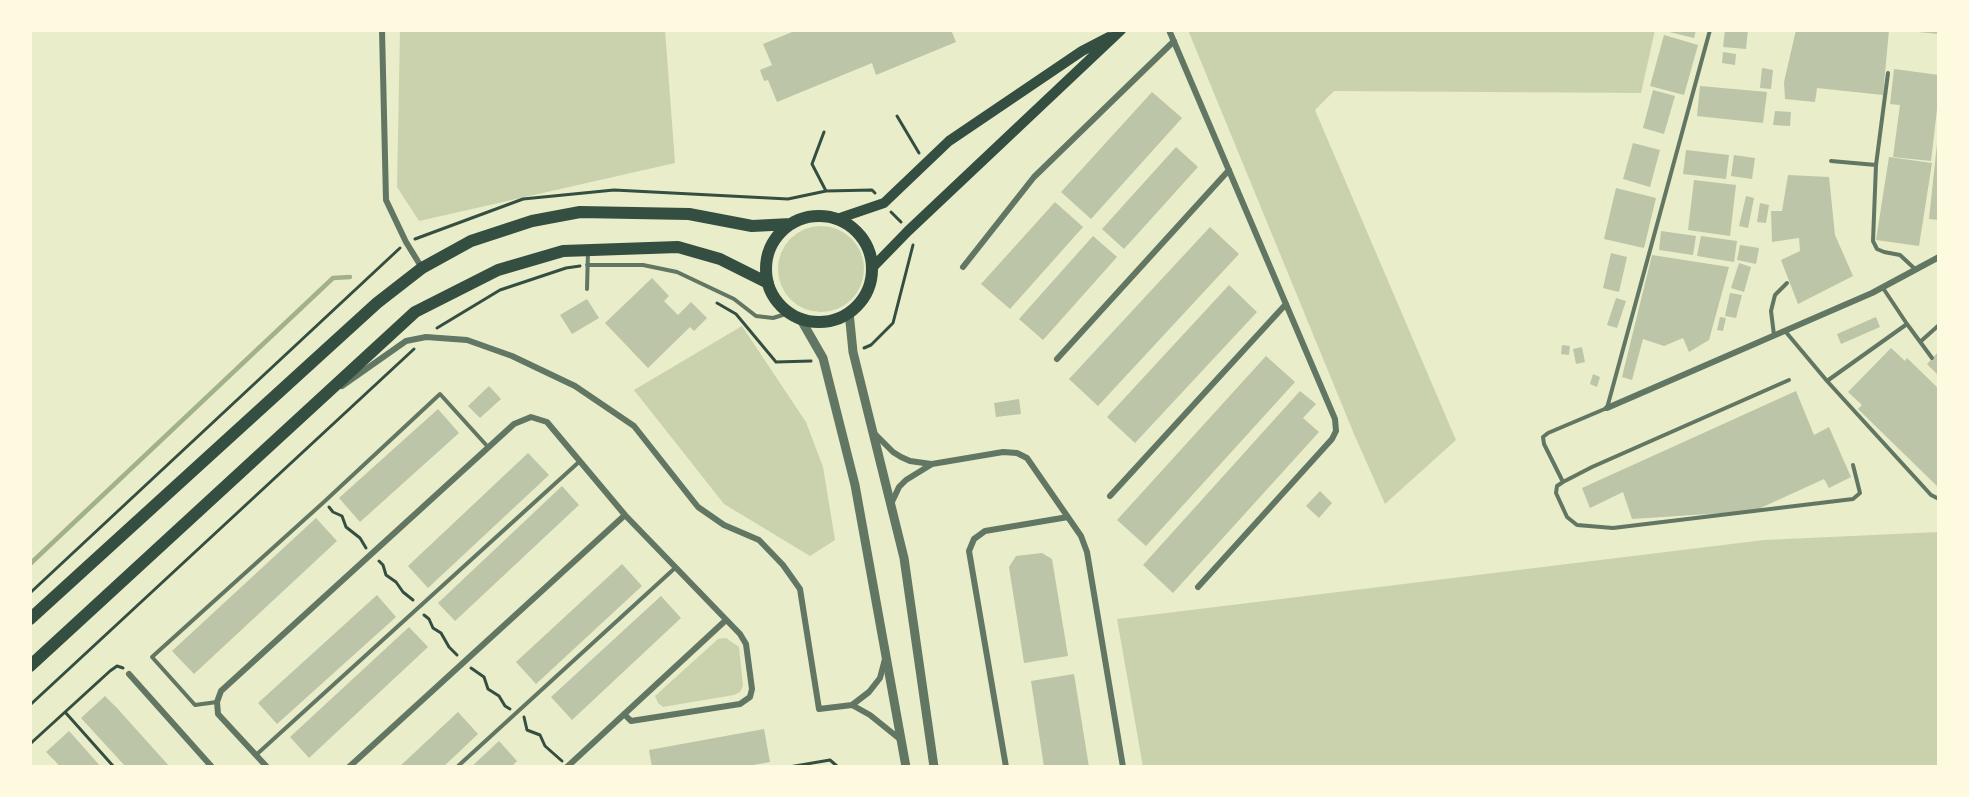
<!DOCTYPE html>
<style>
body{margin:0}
#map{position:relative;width:1969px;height:797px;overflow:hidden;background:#e9edc9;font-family:"Open Sans",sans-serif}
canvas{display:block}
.frame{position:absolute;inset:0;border:32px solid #fefae0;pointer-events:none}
</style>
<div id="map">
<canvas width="1969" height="797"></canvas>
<div class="frame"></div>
</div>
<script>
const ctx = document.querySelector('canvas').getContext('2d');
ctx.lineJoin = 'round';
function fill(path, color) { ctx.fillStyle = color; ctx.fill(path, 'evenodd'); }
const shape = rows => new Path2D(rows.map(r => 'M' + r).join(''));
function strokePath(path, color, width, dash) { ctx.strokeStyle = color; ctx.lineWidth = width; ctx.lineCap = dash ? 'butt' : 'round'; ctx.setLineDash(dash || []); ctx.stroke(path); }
fill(shape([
 [400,30,665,30,675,163,419,221,397,187],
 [1188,30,1655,30,1641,93,1334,91,1315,110,1456,440,1385,504,1354,434],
 '778 269a43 43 0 1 1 86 0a43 43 0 1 1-86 0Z',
 [742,326,806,422,823,467,835,540,810,556,724,504,634,390],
 [1939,532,1939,767,1143,767,1117,619,1764,540],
 [726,638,739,647,743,686,740,692,734,695,663,707,658,703,655,696,718,639]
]), '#cad2ad');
strokePath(shape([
 [30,564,333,278,350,277]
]), '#a3b18a', 4.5);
fill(shape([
 [797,30,951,30,956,42,876,75,872,63,777,102,768,80,764,81,760,70,772,65,763,44],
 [1661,30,1696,30,1694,38],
 [1725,30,1748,30,1746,49,1723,47],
 [1796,30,1889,30,1883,95,1817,88,1815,102,1785,99,1784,82],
 [1918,30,1939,30,1939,34,1918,32],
 [1664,35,1698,45,1684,95,1650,86],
 [1723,52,1736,54,1735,65,1722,63],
 [1762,68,1773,70,1771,89,1760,88],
 [1894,69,1939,75,1939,92,1931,161,1893,157,1900,105,1890,104],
 [1700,86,1767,92,1763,123,1697,116],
 [1653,90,1675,96,1664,134,1643,128],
 [1152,92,1182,118,1091,219,1061,192],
 [1775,111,1791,112,1790,126,1773,125],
 [1633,143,1660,150,1650,187,1623,179],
 [1937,144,1939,144,1939,220,1929,219],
 [1176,147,1198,167,1124,249,1102,229],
 [1686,150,1729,155,1726,179,1683,174],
 [1734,155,1755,158,1752,179,1731,176],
 [1889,157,1932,163,1919,246,1876,240],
 [1788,175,1829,177,1835,235,1853,276,1798,304,1781,260,1800,251,1799,238,1772,242,1771,211,1782,211],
 [1694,180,1736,185,1730,236,1688,230],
 [1616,188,1656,198,1644,248,1604,239],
 [1746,196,1754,198,1748,228,1739,226],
 [1055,202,1083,227,1010,309,981,284],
 [1760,203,1769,205,1766,223,1757,222],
 [1210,227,1239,254,1098,406,1069,379],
 [1661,231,1696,236,1693,255,1659,250],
 [1093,236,1117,257,1043,340,1019,319],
 [1701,236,1737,241,1734,262,1697,256],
 [1740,245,1759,248,1756,264,1737,260],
 [1611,253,1627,257,1619,292,1603,288],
 [1652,255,1729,267,1709,340,1689,352,1683,338,1664,346,1643,339,1632,380,1622,377],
 [1739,263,1751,267,1744,292,1731,288],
 [652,278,669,296,664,301,678,315,691,302,707,318,694,331,690,327,648,368,605,323],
 [1229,285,1257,312,1135,443,1107,417],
 [1730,293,1742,295,1736,318,1725,316],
 [1616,298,1626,301,1617,328,1607,325],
 [587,299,599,318,572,334,560,315],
 [1720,317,1726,318,1723,331,1717,330],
 [1876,317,1880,327,1841,344,1837,334],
 [1562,345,1570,346,1569,355,1561,354],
 [1582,347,1585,362,1576,364,1573,349],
 [1891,348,1905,361,1907,358,1939,389,1939,488,1858,409,1862,405,1848,392],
 [1939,351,1939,376,1927,364],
 [1266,356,1295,382,1146,546,1117,520],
 [1593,374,1600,377,1597,387,1590,384],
 [489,386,501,399,480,418,468,406],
 [1300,391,1316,404,1303,418,1319,432,1173,593,1143,565],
 [1796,391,1814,435,1829,427,1851,477,1829,488,1824,479,1754,511,1632,519,1623,492,1590,508,1582,488],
 [1019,399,1021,414,996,417,994,403],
 [438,409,459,433,360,522,339,498],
 [528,453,549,475,428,588,408,566],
 [562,486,579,505,455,621,438,603],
 [1320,491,1332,503,1319,518,1306,506],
 [316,518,337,541,194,674,172,651],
 [1042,553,1052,559,1068,656,1024,663,1009,567,1016,556],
 [622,564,642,586,536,684,516,662],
 [377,595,396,617,277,724,258,703],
 [661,596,681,618,572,720,551,697],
 [409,627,428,647,309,758,290,737],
 [1074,674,1089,767,1044,767,1031,681],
 [105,696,117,708,170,767,126,767,81,718],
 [458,712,478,734,458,753,443,767,399,767],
 [764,729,770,762,743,767,652,767,649,750],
 [69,731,79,742,101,767,60,767,57,763,46,752],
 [499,741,517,761,511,767,471,767]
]), '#bcc5a7');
strokePath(shape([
 [897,116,919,153],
 [824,132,812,164,826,191],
 [891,212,901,222],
 [415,239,523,199,614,190,788,199,826,191,872,190,875,193],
 [717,303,736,314,776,362,811,361],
 [437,328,500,290,566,268,580,266],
 [864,348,871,345,893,323,913,245],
 [329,507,333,512,342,516,346,527,360,538,366,548],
 [379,561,383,565,386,575,396,582,403,592,413,600],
 [30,593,400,248],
 [424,615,429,619,433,628,441,633,449,647,457,655],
 [471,668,484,677,488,689,499,696,505,706,510,709],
 [30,705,414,349],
 [65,712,114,767],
 [524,717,527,730,540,735,545,746,562,761],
 [30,744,110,671,117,666,123,668],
 [789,767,830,760,838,767]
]), '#344e41', 3);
strokePath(shape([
 [1710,30,1607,408,1548,433,1543,437,1544,444,1563,482,1592,467,1789,380],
 [1888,73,1876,165,1873,241,1877,249,1884,252,1900,255,1915,269],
 [1831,161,1876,165],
 [587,265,643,265,677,272,734,299,756,316,773,318,789,313],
 [1883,288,1907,324,1932,358],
 [587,289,588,251],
 [1907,324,1827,381,1931,495,1939,499],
 [1785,331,1827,381],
 [1774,335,1771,311,1775,295,1787,283],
 [1920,342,1939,325],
 [1563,482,1557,486,1556,493,1567,517,1577,525,1613,528,1853,499,1860,493,1853,465],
 [217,702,195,705,152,657,325,501,440,394,488,447],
 [256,755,580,461],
 [457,767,675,568]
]), '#617663', 4);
strokePath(shape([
 [382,30,386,200,406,242,422,268],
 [1169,30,1335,419,1336,431,1332,439,1198,587],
 [963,267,1034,177,1174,41],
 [1057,359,1229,170],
 [342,386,406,341,426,337,467,340,512,356,575,386,634,426,698,507,724,525,759,540,783,565,800,589,819,709,852,705],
 [1607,408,1872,293,1939,257],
 [874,433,893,452,901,457,910,461,931,464],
 [1110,496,1286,304],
 [891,504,899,487,906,480,932,464,1003,452,1017,453,1027,458,1081,536,1087,552,1123,767],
 [885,659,880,678,869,692,852,705,870,715,901,740],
 [129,674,212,767],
 [267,767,218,714,217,702,221,691,514,424,531,417,547,422,625,515,740,634,746,644,752,689,750,697,740,704,631,721,624,714],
 [349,767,625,515],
 [567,767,726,620],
 [1006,767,969,551,974,539,985,531,1068,517]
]), '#617663', 6);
strokePath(shape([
 [849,312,853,352,904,558,934,767],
 [800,318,823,358,855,485,906,767]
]), '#617663', 9);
strokePath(shape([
 [837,219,884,203,949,141,1082,51,1109,37],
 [872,268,908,231,1121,30]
]), '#344e41', 10);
strokePath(shape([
 '766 269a53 53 0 1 1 106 0a53 53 0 1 1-106 0Z',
 [30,619,377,303,422,268,471,241,532,221,580,212,689,214,752,226,791,224],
 [30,666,415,312,498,270,563,251,678,247,720,259,768,283]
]), '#344e41', 12);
</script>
